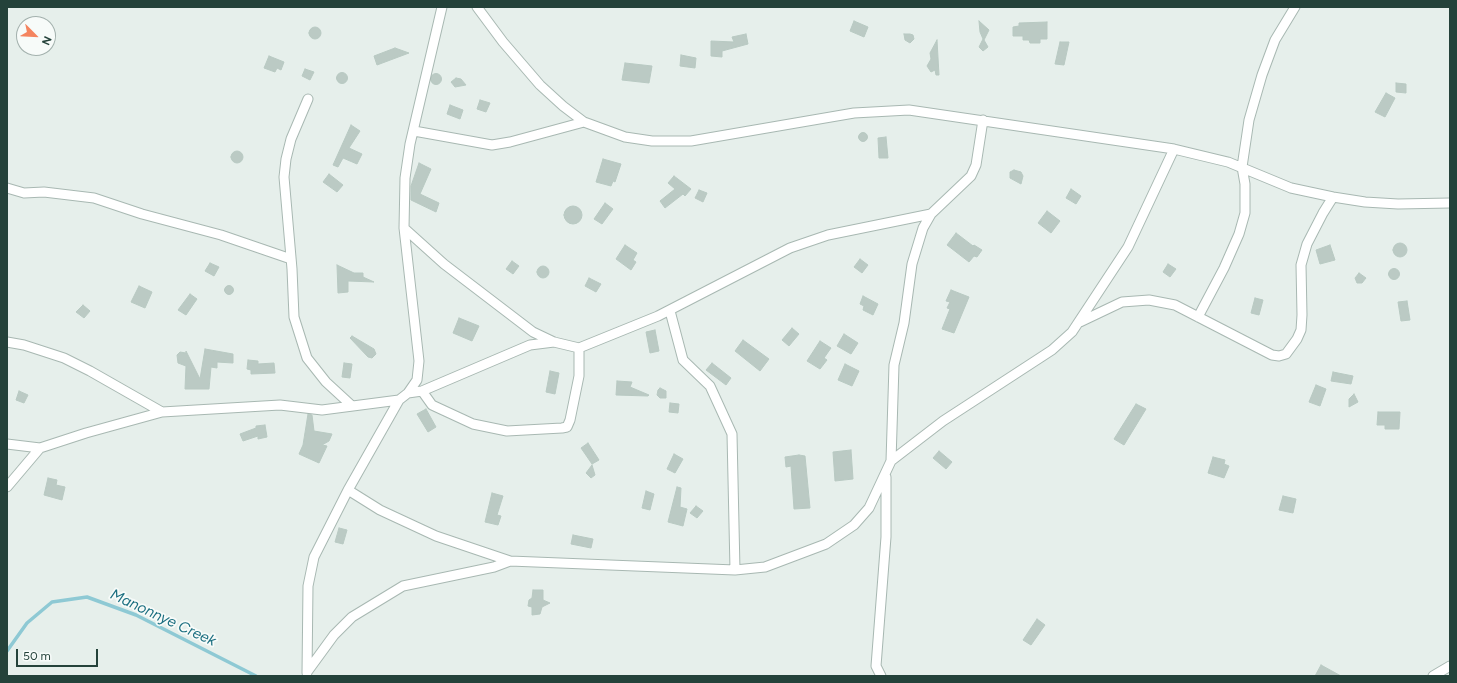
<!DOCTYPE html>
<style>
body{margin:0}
#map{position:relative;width:1457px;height:683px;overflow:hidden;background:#e6efeb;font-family:Figtree,sans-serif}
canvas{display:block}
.frame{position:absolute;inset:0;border:8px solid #24423a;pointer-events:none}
.north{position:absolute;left:16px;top:16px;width:40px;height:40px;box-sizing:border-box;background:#f7fbf9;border:1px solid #a3b1ad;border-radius:50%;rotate:114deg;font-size:11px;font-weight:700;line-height:16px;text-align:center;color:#24423a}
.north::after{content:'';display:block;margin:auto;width:14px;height:18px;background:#f4845f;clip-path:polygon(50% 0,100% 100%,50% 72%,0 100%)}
.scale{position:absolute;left:16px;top:649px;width:82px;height:18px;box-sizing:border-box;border:2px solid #24423a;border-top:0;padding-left:5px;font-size:12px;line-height:14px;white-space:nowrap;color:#24423a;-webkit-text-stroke:3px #f7fbf9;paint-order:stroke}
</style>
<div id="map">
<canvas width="1457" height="683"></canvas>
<div class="frame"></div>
<div class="north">N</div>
<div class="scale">50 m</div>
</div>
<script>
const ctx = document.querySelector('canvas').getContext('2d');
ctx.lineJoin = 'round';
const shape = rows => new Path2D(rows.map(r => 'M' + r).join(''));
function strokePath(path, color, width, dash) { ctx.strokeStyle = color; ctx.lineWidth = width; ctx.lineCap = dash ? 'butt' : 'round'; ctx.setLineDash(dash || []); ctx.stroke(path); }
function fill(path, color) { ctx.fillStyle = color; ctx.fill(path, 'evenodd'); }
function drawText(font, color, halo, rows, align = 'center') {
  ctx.font = font + ' Figtree,sans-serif'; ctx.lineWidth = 3.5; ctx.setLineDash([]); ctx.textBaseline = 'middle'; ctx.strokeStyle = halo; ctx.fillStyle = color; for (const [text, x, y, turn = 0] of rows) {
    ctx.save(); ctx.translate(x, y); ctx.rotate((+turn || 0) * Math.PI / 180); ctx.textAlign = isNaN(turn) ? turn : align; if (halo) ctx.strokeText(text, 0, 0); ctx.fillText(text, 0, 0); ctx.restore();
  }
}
strokePath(shape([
 [7,651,27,623,52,602,87,597,136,615,256,676]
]), '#8ec9d4', 3.5);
const building = shape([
 [854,21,868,27,864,37,850,31,854,21],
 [979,21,989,30,984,40,988,47,983,51,979,47,983,39,980,32,979,21],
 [1047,22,1047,39,1040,39,1040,43,1030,43,1029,40,1023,40,1023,36,1013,36,1013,27,1019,26,1019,23,1047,22],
 '309 33a6 6 0 1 1 12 0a6 6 0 1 1-12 0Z',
 [746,34,748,44,722,51,722,57,711,56,711,41,734,42,732,37,746,34],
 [904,34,910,34,913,35,914,39,910,43,905,40,904,34],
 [937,40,939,75,936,75,935,70,931,72,927,66,931,59,930,53,937,40],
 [1060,42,1069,42,1064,65,1055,64,1060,42],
 [395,48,409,53,377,65,374,56,395,48],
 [681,55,696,58,695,68,680,66,681,55],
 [269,56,284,62,281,70,277,68,275,72,264,68,269,56],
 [625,63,652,66,649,83,622,80,625,63],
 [305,69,314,72,310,80,302,76,305,69],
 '336.5 78a5.5 5.5 0 1 1 11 0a5.5 5.5 0 1 1-11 0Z',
 '430.5 79a5.5 5.5 0 1 1 11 0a5.5 5.5 0 1 1-11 0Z',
 [456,78,461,79,466,85,455,87,451,82,456,78],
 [1396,83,1406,84,1406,93,1396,92,1396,83],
 [1386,93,1395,98,1385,117,1375,112,1386,93],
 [480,100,490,103,486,112,477,109,480,100],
 [450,105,463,110,460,119,447,114,450,105],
 [351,125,360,131,349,148,362,154,357,164,343,158,338,167,333,165,351,125],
 '858.5 137a4.5 4.5 0 1 1 9 0a4.5 4.5 0 1 1-9 0Z',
 [886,137,888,158,879,158,878,138,886,137],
 '231 157a6 6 0 1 1 12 0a6 6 0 1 1-12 0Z',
 [603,159,621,164,615,182,613,181,611,186,596,182,603,159],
 [419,163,431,169,420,194,439,203,436,212,411,200,411,186,419,163],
 [1014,170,1021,172,1023,176,1021,184,1010,178,1010,172,1014,170],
 [329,174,343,185,337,192,323,182,329,174],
 [674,176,691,189,685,196,683,194,665,208,660,201,675,189,668,183,674,176],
 [1071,189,1081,196,1076,204,1066,198,1071,189],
 [699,190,707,193,703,202,695,198,699,190],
 [605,203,613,209,602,224,594,219,605,203],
 '564 215a9 9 0 1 1 18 0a9 9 0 1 1-18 0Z',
 [1047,211,1060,221,1051,233,1038,223,1047,211],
 [956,233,973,246,974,245,982,250,977,257,974,256,969,262,947,245,956,233],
 '1393 250a7 7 0 1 1 14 0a7 7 0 1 1-14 0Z',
 [625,245,637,253,633,260,636,262,631,270,616,259,625,245],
 [1330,245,1335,260,1320,264,1316,250,1330,245],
 [860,259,868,265,862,273,854,267,860,259],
 [512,261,519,266,513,274,506,269,512,261],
 [210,263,219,267,214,276,205,271,210,263],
 [1168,264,1176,269,1170,277,1163,272,1168,264],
 [337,265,354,273,363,273,363,277,374,282,348,281,348,292,338,293,337,265],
 '537 272a6 6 0 1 1 12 0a6 6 0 1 1-12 0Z',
 '1388.5 274a5.5 5.5 0 1 1 11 0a5.5 5.5 0 1 1-11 0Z',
 [1359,273,1366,278,1362,283,1357,283,1355,278,1359,273],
 [589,278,601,284,596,292,585,286,589,278],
 '224.5 290a4.5 4.5 0 1 1 9 0a4.5 4.5 0 1 1-9 0Z',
 [139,286,152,292,145,308,131,302,139,286],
 [951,290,969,297,954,333,942,329,950,309,947,308,950,302,946,301,951,290],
 [190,294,197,299,186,315,178,310,190,294],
 [863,296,878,304,873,315,863,310,864,306,860,304,863,296],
 [1255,298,1263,300,1259,315,1251,313,1255,298],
 [1407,301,1410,320,1401,321,1398,302,1407,301],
 [83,305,90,311,84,318,76,312,83,305],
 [459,318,479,326,472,341,453,333,459,318],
 [792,328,799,334,789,346,782,340,792,328],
 [655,330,659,351,650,353,646,332,655,330],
 [844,334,858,343,851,354,837,346,844,334],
 [352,336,374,349,376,354,372,358,368,357,350,338,352,336],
 [743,340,769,359,760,371,735,351,743,340],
 [820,341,831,348,824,358,827,360,820,369,807,361,820,341],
 [205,349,233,354,233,363,217,362,217,368,211,367,209,389,185,389,186,366,178,363,177,355,180,352,186,353,186,351,200,379,205,349],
 [248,360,258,361,258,364,274,363,275,373,251,374,251,370,247,369,248,360],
 [344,363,352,364,350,378,342,377,344,363],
 [712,363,731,378,726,385,706,370,712,363],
 [845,364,859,371,852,386,838,380,845,364],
 [550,371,559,373,555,394,546,392,550,371],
 [1333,372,1353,376,1351,384,1331,381,1333,372],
 [617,381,632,382,630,387,649,395,648,396,616,395,617,381],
 [1316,385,1326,389,1320,406,1309,402,1316,385],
 [660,388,666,391,666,398,660,398,657,395,658,390,660,388],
 [19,391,28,395,24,403,16,400,19,391],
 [1354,394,1358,402,1349,407,1349,399,1354,394],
 [670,403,679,404,678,413,669,412,670,403],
 [1136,404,1146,409,1124,445,1114,439,1136,404],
 [426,409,436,427,428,432,417,414,426,409],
 [1378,412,1400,412,1399,429,1385,429,1385,425,1377,425,1378,412],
 [308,414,312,415,314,431,332,434,329,441,322,445,327,446,319,463,299,454,303,445,308,414],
 [265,425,267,437,258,439,258,436,243,441,240,434,256,428,256,426,265,425],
 [588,443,599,460,592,464,581,448,588,443],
 [851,450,853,479,835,481,833,452,851,450],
 [939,451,952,462,946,469,933,458,939,451],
 [674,454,683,459,675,473,667,469,674,454],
 [799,455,805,456,810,508,794,509,791,466,786,467,785,457,799,455],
 [1213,457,1225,460,1224,464,1229,466,1224,478,1208,473,1213,457],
 [592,465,595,475,591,478,586,473,592,465],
 [48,478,57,480,56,485,65,487,62,500,44,495,48,478],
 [677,487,681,488,680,507,687,509,683,526,668,522,677,487],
 [646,491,654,494,650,510,642,508,646,491],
 [492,493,503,496,497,515,501,516,498,525,485,522,492,493],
 [1283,496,1296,499,1293,513,1279,510,1283,496],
 [696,506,703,511,697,518,690,513,696,506],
 [339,528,347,530,343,544,335,542,339,528],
 [573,535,593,539,591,548,571,544,573,535],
 [533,590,543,590,543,600,550,603,542,607,540,614,532,615,532,607,528,606,529,600,532,598,533,590],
 [1037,619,1045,625,1031,645,1023,640,1037,619],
 [1321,665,1341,676,1315,676,1321,665]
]);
fill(building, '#bbcac4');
strokePath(building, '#b8c9c2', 1);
const street = shape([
 [477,7,503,42,540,85,563,106,584,122,625,137,652,141,691,141,854,113,909,110,1174,149,1228,162,1291,188,1333,197,1365,202,1398,204,1450,203],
 [308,99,291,139,286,159,284,177,292,269,294,317,307,358,326,382,351,405],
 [414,131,492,145,510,142,584,122],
 [7,188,24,193,44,192,94,198,142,214,221,235,291,259],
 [404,228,444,264,533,332,554,342,579,348],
 [670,311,683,360,710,386,732,434,735,570],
 [1198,317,1224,268,1239,234,1245,213,1245,184,1242,167,1249,120,1262,75,1275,40,1295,7],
 [1080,322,1122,302,1149,300,1175,305,1272,355,1279,356,1286,354,1297,339,1301,330,1302,315,1301,265,1307,244,1323,213,1333,197],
 [7,342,24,345,64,358,90,371,162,412],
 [422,391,530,345,554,342],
 [408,393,422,391,432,405,473,424,507,431,562,428,567,427,570,420,579,376,579,348,658,316,790,248,828,235,931,214],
 [7,444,40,448,86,433,162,412,280,405,322,410,399,400],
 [891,461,894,365,904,323,912,264,923,228,931,214,971,176,976,165,983,120],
 [7,487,40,448],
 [348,490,380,510,436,536,510,561],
 [307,672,334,635,352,617,403,586,494,567,510,561,735,570,765,567,826,544,854,525,869,508,891,461,943,421,1052,350,1072,332,1128,247,1174,149],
 [307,673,308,586,314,557,348,490,399,400,408,393,417,380,419,361,404,228,405,178,410,144,442,7],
 [881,676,876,666,886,537,886,477],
 [1433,676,1450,666]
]);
strokePath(street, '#a8b8b2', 11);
strokePath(street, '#fff', 9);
drawText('italic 15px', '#1c6f80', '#f7fbf9', [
 ["Manonnye Creek",163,618,25]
]);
</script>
